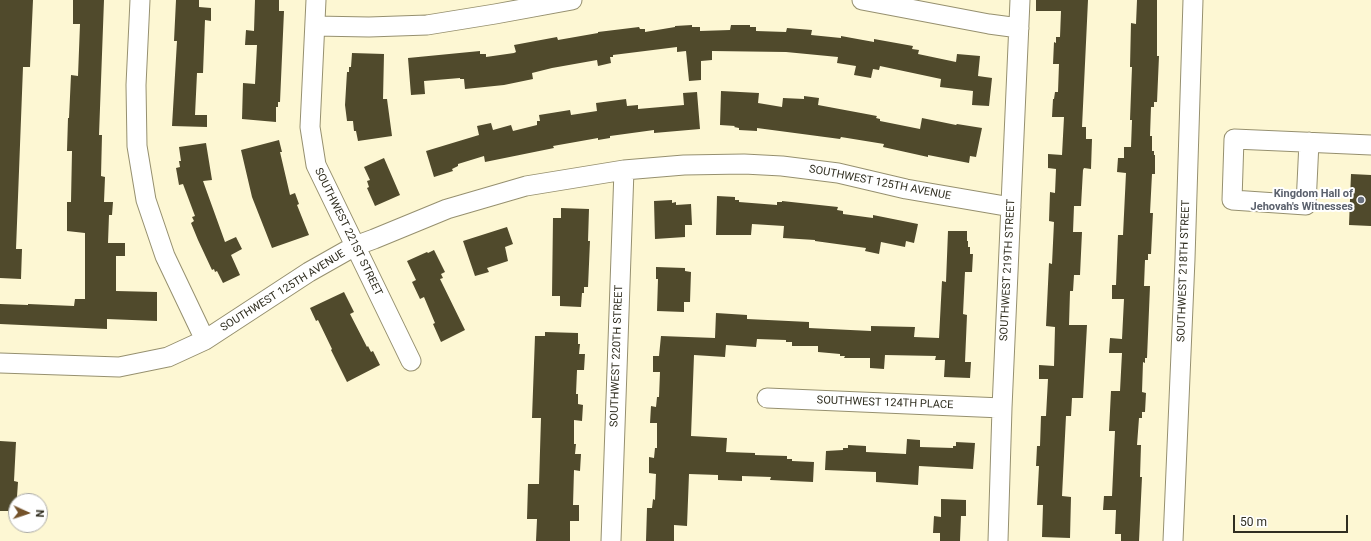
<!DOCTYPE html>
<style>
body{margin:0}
#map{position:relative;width:1371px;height:541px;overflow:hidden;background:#fdf7d3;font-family:Roboto,sans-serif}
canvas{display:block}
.north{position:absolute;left:8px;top:493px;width:40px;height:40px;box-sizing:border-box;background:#fff;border:1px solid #acaba6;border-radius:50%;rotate:93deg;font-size:11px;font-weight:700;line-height:16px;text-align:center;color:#302e20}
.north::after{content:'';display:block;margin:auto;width:14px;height:18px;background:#74522a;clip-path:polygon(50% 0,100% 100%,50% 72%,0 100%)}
.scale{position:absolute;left:1233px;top:515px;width:115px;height:18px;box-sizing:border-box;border:2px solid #302e20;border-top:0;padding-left:5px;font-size:12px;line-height:14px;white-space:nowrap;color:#302e20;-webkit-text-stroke:3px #fff;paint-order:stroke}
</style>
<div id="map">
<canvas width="1371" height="541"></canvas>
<div class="north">N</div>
<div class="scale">50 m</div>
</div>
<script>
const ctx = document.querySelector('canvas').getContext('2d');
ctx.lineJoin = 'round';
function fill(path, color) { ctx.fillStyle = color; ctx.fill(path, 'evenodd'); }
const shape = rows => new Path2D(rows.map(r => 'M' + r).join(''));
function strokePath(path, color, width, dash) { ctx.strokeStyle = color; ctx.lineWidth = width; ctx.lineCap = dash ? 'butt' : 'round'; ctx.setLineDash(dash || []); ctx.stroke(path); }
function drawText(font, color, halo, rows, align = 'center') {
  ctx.font = font + ' Roboto,sans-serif'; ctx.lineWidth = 4; ctx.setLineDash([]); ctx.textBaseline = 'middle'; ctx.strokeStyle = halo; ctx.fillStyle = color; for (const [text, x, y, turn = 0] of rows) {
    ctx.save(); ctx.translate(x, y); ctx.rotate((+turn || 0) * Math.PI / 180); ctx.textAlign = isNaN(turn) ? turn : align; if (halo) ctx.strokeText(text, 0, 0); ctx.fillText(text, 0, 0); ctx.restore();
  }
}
fill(shape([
 [0,0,33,0,30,67,23,67,16,249,22,249,21,279,0,278],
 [73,0,104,0,99,135,102,135,101,176,105,177,104,202,113,202,112,215,109,215,108,243,125,243,125,256,116,256,116,291,157,292,157,321,107,319,107,329,0,324,0,304,28,305,28,304,74,306,75,299,85,299,85,233,67,231,67,202,71,202,72,151,67,151,68,118,69,118,71,75,78,76,80,24,73,24],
 [176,0,199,0,199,7,211,8,211,21,205,20,203,73,197,73,195,115,207,115,207,127,172,126,177,41,174,41],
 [255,0,279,0,279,11,284,11,280,102,278,102,278,107,276,107,276,122,242,119,243,83,255,84,257,45,245,45,246,30,254,31],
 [1036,0,1088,0,1082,127,1086,127,1086,139,1092,139,1091,169,1084,168,1083,170,1081,206,1074,206,1073,232,1082,232,1080,275,1074,275,1073,291,1070,291,1069,325,1087,325,1083,398,1072,398,1071,416,1066,416,1062,496,1071,497,1070,538,1042,537,1043,505,1037,505,1039,466,1036,466,1037,446,1040,446,1041,416,1046,416,1048,379,1039,379,1039,365,1054,366,1055,327,1046,326,1049,263,1052,264,1054,222,1049,221,1050,192,1055,193,1056,169,1048,168,1048,154,1062,155,1064,117,1052,117,1053,99,1054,99,1055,92,1058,92,1059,64,1053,64,1054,42,1056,43,1056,37,1060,37,1061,11,1036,11],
 [1137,0,1157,0,1157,56,1159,56,1157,102,1154,102,1154,107,1151,107,1150,136,1152,136,1152,151,1154,151,1154,155,1155,155,1155,174,1152,174,1150,213,1153,213,1151,254,1148,254,1148,260,1145,260,1144,286,1150,286,1147,358,1145,358,1145,363,1143,362,1142,392,1146,393,1145,412,1142,412,1142,418,1139,418,1137,445,1141,445,1140,477,1142,477,1139,541,1121,541,1121,534,1115,534,1116,510,1103,510,1104,496,1112,496,1115,431,1109,431,1111,391,1120,391,1122,353,1109,353,1110,338,1122,339,1124,299,1112,299,1112,285,1116,285,1118,235,1123,235,1126,173,1117,172,1118,158,1124,158,1124,147,1131,147,1132,120,1130,120,1132,67,1130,67,1131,23,1136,24],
 [692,25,692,27,700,27,700,31,730,30,731,25,750,25,750,27,756,27,756,31,786,32,787,28,812,30,811,35,841,38,841,36,874,42,874,39,913,46,912,49,919,50,918,54,956,62,957,54,980,56,978,76,992,78,989,106,972,105,973,91,940,87,941,79,880,66,879,70,873,69,871,78,854,75,856,66,837,63,838,57,786,52,712,51,712,60,701,61,701,80,689,81,686,51,677,52,677,47,613,55,613,57,610,57,611,63,598,66,597,60,552,68,532,73,533,79,504,85,465,89,464,79,460,79,460,78,424,81,425,94,411,95,408,58,480,51,480,54,486,54,486,57,514,53,516,52,514,45,557,37,558,40,598,33,598,32,639,27,640,29,645,29,645,32,675,27,675,26],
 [352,53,384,54,383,99,387,99,392,136,358,141,356,131,354,131,353,121,347,121,345,105,347,72,349,72,349,67,351,67],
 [721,91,759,93,758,103,782,107,783,98,804,99,804,96,819,98,818,105,877,116,876,118,880,119,880,121,920,129,922,118,956,125,957,124,982,128,976,157,970,156,969,163,928,155,928,157,883,147,884,144,841,137,840,139,757,128,757,131,739,130,739,128,734,127,735,126,720,125],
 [697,92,700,129,654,133,654,130,610,136,610,138,598,140,598,138,553,146,554,148,485,162,484,156,458,164,458,166,452,169,453,171,434,177,426,151,479,135,477,126,491,123,493,130,511,125,513,131,537,125,537,121,540,121,539,115,570,110,571,115,597,111,596,103,626,99,627,106,638,105,638,109,684,105,683,93],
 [279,140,282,152,280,152,290,195,295,193,299,204,297,205,309,235,272,248,252,197,241,150],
 [206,143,212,180,203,181,225,242,236,237,242,249,231,255,240,275,223,283,217,271,215,272,214,269,212,270,198,240,191,223,194,221,192,217,195,216,183,184,179,185,176,168,180,167,179,161,181,161,179,147],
 [384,158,400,195,375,206,367,188,369,187,367,181,370,180,364,167],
 [1351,174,1371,175,1371,226,1349,225],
 [717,196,735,197,735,200,739,200,739,202,777,205,777,202,782,202,782,201,838,207,837,210,843,211,843,214,873,218,873,215,918,224,914,243,906,241,905,247,881,242,879,254,865,251,866,248,815,241,815,240,783,238,784,226,752,224,751,235,716,235],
 [672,200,672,203,676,202,676,205,691,204,692,225,685,225,685,237,655,239,654,201],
 [561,208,589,209,588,241,590,241,588,287,584,287,584,293,582,293,581,307,560,306,560,296,552,296,553,218,561,218],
 [507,227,513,244,505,247,508,261,487,268,489,272,475,276,463,241],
 [948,231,967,231,967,241,968,241,968,247,970,247,970,254,973,254,972,272,965,272,963,314,967,315,965,362,971,362,970,378,944,377,945,360,935,360,936,356,885,355,884,369,870,368,870,358,844,358,845,356,840,356,840,354,818,352,818,346,792,346,792,342,786,342,786,340,757,339,756,347,726,345,725,357,694,355,691,436,727,438,726,452,755,453,755,455,787,456,787,459,792,459,792,461,814,462,813,482,770,480,771,477,742,476,742,481,718,480,718,475,689,474,687,526,674,525,674,541,646,541,647,508,652,508,653,499,655,500,656,474,649,473,649,457,654,458,655,448,657,448,657,423,650,423,651,406,656,407,657,397,659,397,660,372,653,372,653,356,659,356,661,336,715,338,716,313,747,315,747,319,809,322,809,328,871,331,871,326,915,327,914,337,939,338,942,281,946,282],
 [434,250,445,272,441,274,443,278,440,279,465,330,441,342,433,324,435,323,424,297,420,299,412,282,416,280,407,261,427,252,428,253],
 [656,267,685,268,685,271,691,272,690,302,684,302,684,312,657,311,658,279,656,279],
 [344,292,354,312,350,314,367,347,368,346,371,352,373,351,380,365,347,382,331,350,332,349,318,320,316,321,310,308],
 [545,332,578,333,578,344,580,344,579,354,585,354,584,370,577,370,576,394,578,394,578,404,583,405,582,421,574,420,574,444,576,444,575,454,581,454,580,471,574,470,573,505,579,505,579,521,570,521,570,541,536,541,537,519,527,519,528,484,539,484,541,418,532,418,535,336,545,336],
 [907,439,920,440,920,447,953,448,953,446,956,446,956,442,975,443,973,469,919,466,918,485,876,482,876,472,825,470,826,451,843,450,843,448,848,448,848,445,866,446,866,452,906,454],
 [0,441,16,442,14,481,18,482,16,511,0,511],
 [941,499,966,500,966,516,961,516,960,541,940,541,940,533,933,533,934,516,941,517]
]), '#504a2c');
const minor = shape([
 [140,0,136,85,137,146,146,200,165,256,205,340],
 [316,0,310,127,316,165,411,361],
 [862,0,989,24,1019,28],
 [315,26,369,27,427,25,495,14,572,0],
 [1309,142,1306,205,1232,200,1234,139,1371,145],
 [0,363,119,367,168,357,205,340,309,272,355,246,374,239,447,209,526,186,624,170,684,165,744,164,782,166,838,173,906,189,1011,207],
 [767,398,1002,408],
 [611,541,624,170],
 [998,541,1002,408,1020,0],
 [1173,541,1185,259,1193,0]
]);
strokePath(minor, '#96906f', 21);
strokePath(minor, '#fff', 19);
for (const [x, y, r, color] of [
 [1361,200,4,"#6b7280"]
]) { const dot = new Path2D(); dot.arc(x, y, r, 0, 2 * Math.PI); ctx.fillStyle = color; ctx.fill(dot); strokePath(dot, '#fff', 1.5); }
drawText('11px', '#302e20', '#fff', [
 ["SOUTHWEST 125TH AVENUE",880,183,11],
 ["SOUTHWEST 221ST STREET",348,232,64],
 ["SOUTHWEST 219TH STREET",1008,270,-87],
 ["SOUTHWEST 218TH STREET",1184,271,-88],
 ["SOUTHWEST 125TH AVENUE",283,291,-32],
 ["SOUTHWEST 220TH STREET",617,356,-88],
 ["SOUTHWEST 124TH PLACE",885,403,2]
]);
drawText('bold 11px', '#5b616d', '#fff', [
 ["Kingdom Hall of",1353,194],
 ["Jehovah's Witnesses",1353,207]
], 'right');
</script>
